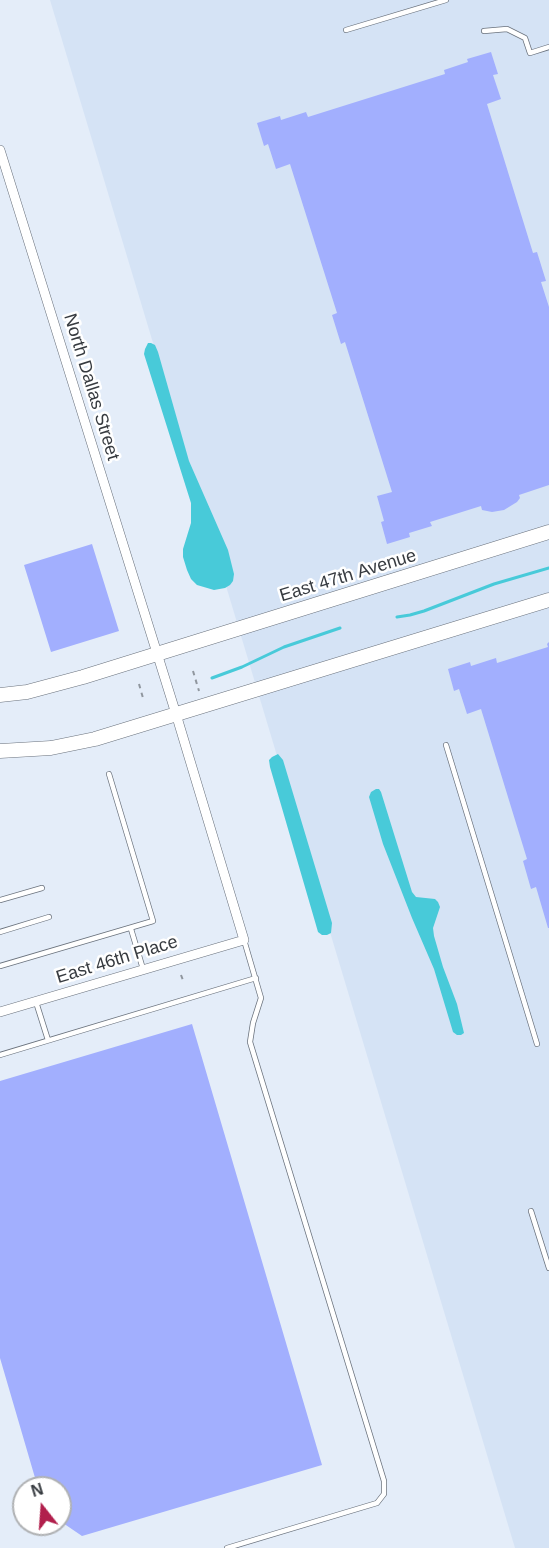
<!DOCTYPE html>
<style>
body{margin:0}
#map{position:relative;width:549px;height:1548px;overflow:hidden;background:#e4edf9;font-family:Helvetica,sans-serif}
canvas{display:block}
.north{position:absolute;left:12px;top:1476px;width:60px;height:60px;box-sizing:border-box;background:#fff;border:2px solid #afb1b3;border-radius:50%;rotate:343deg;font-size:16px;font-weight:700;line-height:24px;text-align:center;color:#373b40}
.north::after{content:'';display:block;margin:auto;width:21px;height:27px;background:#b11f4c;clip-path:polygon(50% 0,100% 100%,50% 72%,0 100%)}
</style>
<div id="map">
<canvas width="549" height="1548"></canvas>
<div class="north">N</div>
</div>
<script>
const ctx = document.querySelector('canvas').getContext('2d');
ctx.lineJoin = 'round';
function fill(path, color) { ctx.fillStyle = color; ctx.fill(path, 'evenodd'); }
const shape = rows => new Path2D(rows.map(r => 'M' + r).join(''));
function strokePath(path, color, width, dash) { ctx.strokeStyle = color; ctx.lineWidth = width; ctx.lineCap = dash ? 'butt' : 'round'; ctx.setLineDash(dash || []); ctx.stroke(path); }
function drawText(font, color, halo, rows, align = 'center') {
  ctx.font = font + ' Helvetica,sans-serif'; ctx.lineWidth = 5; ctx.setLineDash([]); ctx.textBaseline = 'middle'; ctx.strokeStyle = halo; ctx.fillStyle = color; for (const [text, x, y, turn = 0] of rows) {
    ctx.save(); ctx.translate(x, y); ctx.rotate((+turn || 0) * Math.PI / 180); ctx.textAlign = isNaN(turn) ? turn : align; if (halo) ctx.strokeText(text, 0, 0); ctx.fillText(text, 0, 0); ctx.restore();
  }
}
fill(shape([
 [50,0,549,0,549,1548,515,1548]
]), '#d5e3f5');
fill(shape([
 [148,343,151,343,155,345,158,352,189,461,228,550,234,574,233,581,230,585,225,588,214,590,197,585,191,579,187,570,183,557,183,549,191,523,191,503,144,354,145,349],
 [278,754,283,760,332,923,331,933,327,935,322,935,318,932,316,925,270,767,269,760,272,757],
 [376,789,379,789,381,792,412,892,416,897,435,899,438,902,440,907,433,928,434,936,443,967,457,1004,464,1033,461,1035,457,1035,453,1032,434,969,412,918,383,844,369,797,371,792]
]), '#48cad9');
strokePath(shape([
 [397,617,410,615,424,611,494,584,549,568],
 [212,678,242,667,284,647,340,628]
]), '#48cad9', 3);
fill(shape([
 [491,52,498,74,493,75,501,99,487,104,533,253,537,252,546,281,541,282,549,307,549,485,519,495,520,498,517,502,504,510,492,512,482,510,481,506,430,522,432,526,409,533,410,537,387,544,381,522,384,521,377,496,392,492,345,342,341,344,332,315,337,313,290,164,276,169,268,144,264,146,257,123,280,116,281,120,306,112,308,117,445,74,444,70,468,62,467,59],
 [92,544,119,631,51,652,24,565],
 [549,642,549,928,548,928,536,887,531,889,523,861,527,859,481,709,467,714,459,689,454,691,448,669,470,662,471,666,496,658,497,663,548,647,547,644],
 [192,1024,322,1465,82,1536,60,1521,60,1488,38,1488,0,1358,0,1081]
]), '#a2affe');
const lane = shape([
 [346,30,446,0],
 [484,31,507,29,525,38,530,53,549,47],
 [446,745,537,1044],
 [0,900,42,888],
 [131,929,143,969],
 [0,932,49,917],
 [0,966,153,921,109,774],
 [36,1002,48,1040],
 [0,1055,256,978],
 [531,1211,549,1268],
 [227,1548,377,1503,384,1494,384,1481,250,1042,253,1023,261,998,244,940]
]);
const street = shape([
 [0,150,176,714,244,940,0,1012]
]);
const secondary = shape([
 [0,695,27,692,83,677,549,532],
 [0,751,51,748,95,739,549,600]
]);
strokePath(lane, '#6a727d', 6);
strokePath(street, '#6a727d', 10);
strokePath(secondary, '#6a727d', 15);
strokePath(shape([
 [193,671,199,691],
 [139,684,143,698],
 [181,975,184,983]
]), '#90979f', 2, [4.5, 4.5]);
strokePath(lane, '#fff', 4.5);
strokePath(street, '#fff', 9);
strokePath(secondary, '#fff', 14);
drawText('18px', '#373b40', '#fff', [
 ["North Dallas Street",91,387,73],
 ["East 47th Avenue",348,576,-17],
 ["East 46th Place",117,960,-17]
]);
</script>
